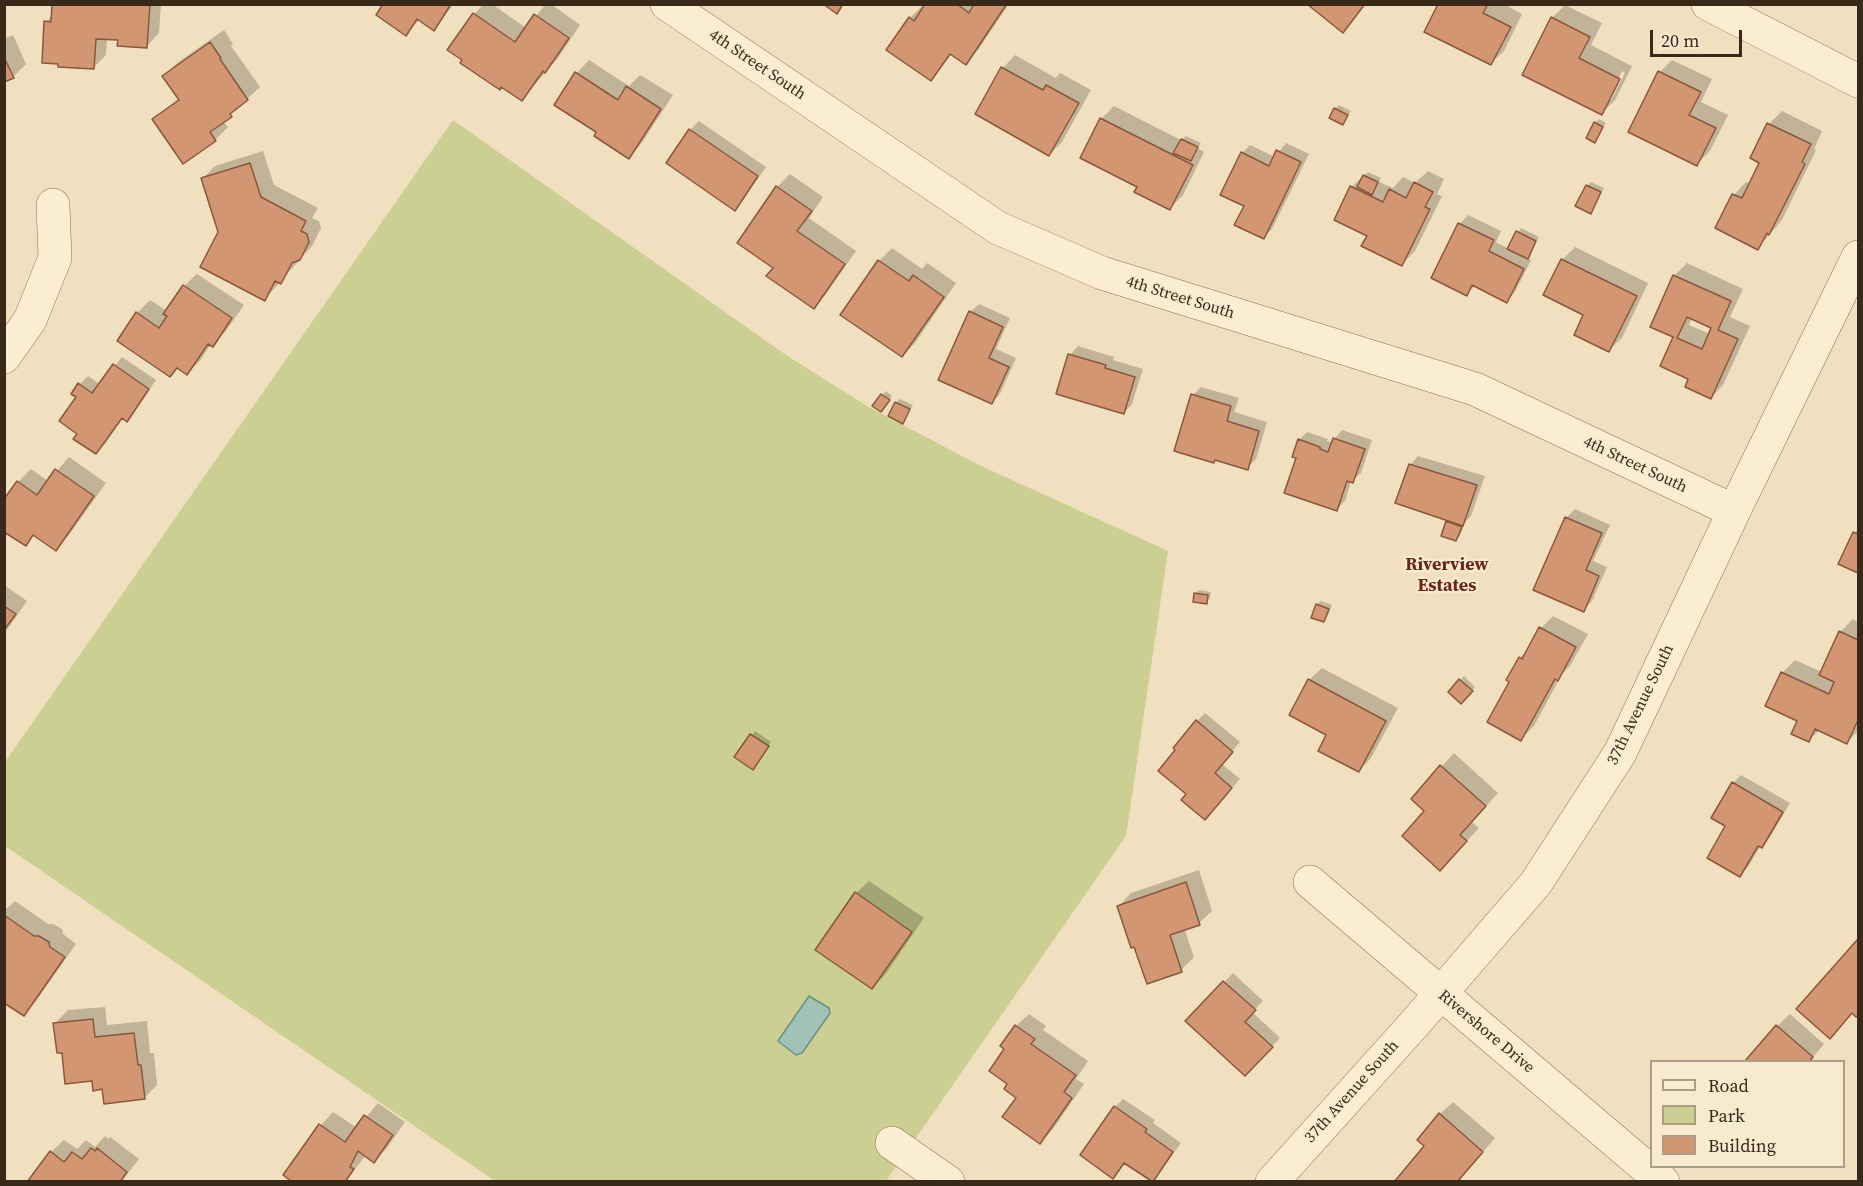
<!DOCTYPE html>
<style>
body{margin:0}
#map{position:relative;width:1863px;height:1186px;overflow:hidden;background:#f1e0bf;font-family:"Source Serif 4",serif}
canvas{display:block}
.frame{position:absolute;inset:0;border:6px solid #39291b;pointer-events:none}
.legend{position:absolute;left:1650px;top:1060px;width:195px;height:108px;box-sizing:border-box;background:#f8eacf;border:2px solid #ac9d87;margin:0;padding:8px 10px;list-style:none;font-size:18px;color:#39291b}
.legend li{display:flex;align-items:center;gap:12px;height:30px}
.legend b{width:30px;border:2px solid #ac9d87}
.scale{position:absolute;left:1650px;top:30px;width:92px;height:27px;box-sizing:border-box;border:3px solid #39291b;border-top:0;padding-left:8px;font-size:18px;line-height:21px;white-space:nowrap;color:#39291b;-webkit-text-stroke:4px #f8eacf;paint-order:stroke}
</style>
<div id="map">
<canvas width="1863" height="1186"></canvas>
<div class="frame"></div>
<ul class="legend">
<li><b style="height:8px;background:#fbedd2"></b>Road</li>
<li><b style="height:16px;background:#cbcf92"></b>Park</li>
<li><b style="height:16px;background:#d29672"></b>Building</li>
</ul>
<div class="scale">20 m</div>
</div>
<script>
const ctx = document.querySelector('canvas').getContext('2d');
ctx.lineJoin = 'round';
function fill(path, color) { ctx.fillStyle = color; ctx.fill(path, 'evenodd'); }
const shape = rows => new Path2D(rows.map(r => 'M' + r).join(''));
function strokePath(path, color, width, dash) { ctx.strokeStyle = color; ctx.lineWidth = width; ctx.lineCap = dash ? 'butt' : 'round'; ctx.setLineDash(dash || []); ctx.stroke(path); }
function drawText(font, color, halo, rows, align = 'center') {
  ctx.font = font + ' "Source Serif 4",serif'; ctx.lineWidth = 4.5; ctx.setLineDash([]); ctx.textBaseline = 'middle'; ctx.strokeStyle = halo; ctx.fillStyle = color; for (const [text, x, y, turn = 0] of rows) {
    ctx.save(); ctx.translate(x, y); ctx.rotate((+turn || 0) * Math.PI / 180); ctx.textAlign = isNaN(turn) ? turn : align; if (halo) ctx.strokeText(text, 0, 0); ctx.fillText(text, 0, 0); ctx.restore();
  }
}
fill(shape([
 [453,120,786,355,867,406,979,465,1168,551,1126,836,886,1181,495,1181,5,846,5,762]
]), '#cbcf92');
const water = shape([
 [809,996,829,1008,830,1013,802,1053,796,1055,778,1041,809,996]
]);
fill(water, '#a2c2b8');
strokePath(water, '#699185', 1.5);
fill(shape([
 [54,4,161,4,159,33,147,46,120,39,107,38,106,55,93,68,46,22,53,14],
 [385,4,454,4,434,29,420,19,406,34],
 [484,4,492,4,526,28,546,4,551,4,580,25,558,58,522,99,474,14],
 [927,4,1009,4,978,50,965,63,952,54,931,79,888,50,910,18,923,5,925,7],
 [1366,4,1343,31,1309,5],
 [1440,4,1504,4,1522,14,1504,51,1491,63],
 [1565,5,1602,23,1591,45,1632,66,1615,100,1602,113,1552,18],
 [1622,71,1625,73,1611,100,1608,100],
 [224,30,233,44,231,46,260,87,223,121,228,127,215,140,154,119,179,98,164,76,177,63],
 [13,35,26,64,13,77,4,81,4,39],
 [1015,55,1056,78,1060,73,1091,90,1062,142,1049,155,977,114,1003,68],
 [589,60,629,86,640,75,673,95,641,144,629,157,598,132,577,73],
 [1672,60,1712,79,1701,102,1728,115,1710,151,1697,164,1660,72],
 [1339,105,1351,111,1343,123,1335,109],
 [1114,106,1181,140,1186,136,1201,143,1198,148,1204,152,1183,195,1170,208,1101,119],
 [1782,111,1822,131,1814,149,1816,150,1782,220,1758,248,1717,228,1734,195,1746,182,1750,184,1761,162,1752,157,1769,124],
 [1599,119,1606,123,1595,141,1595,123],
 [699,121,766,167,743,200,735,209,668,163,690,130],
 [1286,143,1309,154,1272,229,1263,238,1246,205,1242,153,1250,145,1275,157],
 [263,151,274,185,318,208,312,218,319,221,321,228,312,246,265,299,220,232,203,178,215,166],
 [1428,171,1444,179,1437,194,1442,196,1415,251,1402,264,1369,235,1351,187,1368,172,1381,178,1379,182,1393,188,1403,177,1415,183],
 [790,174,823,197,809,218,856,251,826,294,814,307,775,267,777,187],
 [1591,182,1604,188,1591,212,1587,186],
 [1468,215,1501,231,1496,242,1509,249,1521,228,1539,237,1527,258,1531,260,1515,292,1507,301,1475,285,1467,294,1460,224],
 [1575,247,1648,283,1622,338,1609,350,1585,314,1562,260],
 [892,248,922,269,927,263,956,283,915,343,902,356,879,261],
 [1687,263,1743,289,1730,317,1750,326,1723,385,1711,398,1690,378,1675,337,1674,276],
 [1692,318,1713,327,1710,334,1689,325],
 [197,274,244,305,225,332,213,345,211,344,200,361,187,373,178,367,170,375,137,313,150,300,167,311,184,286],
 [979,304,1010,318,996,349,1016,358,1000,394,992,403,970,312],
 [1078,346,1114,357,1113,360,1143,369,1132,404,1124,413,1070,355],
 [122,357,156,380,135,411,127,420,123,417,105,444,96,452,79,433,78,397,80,384,88,376,100,384],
 [1201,387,1239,398,1234,412,1267,422,1256,459,1247,468,1193,395],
 [886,391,892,396,885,406,882,395],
 [900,399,913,405,903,422,896,403],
 [1342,430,1372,440,1361,473,1351,481,1345,501,1336,510,1298,457,1299,440,1307,432,1328,439,1327,441,1332,442],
 [1418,456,1485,476,1471,516,1465,522,1460,536,1456,540,1447,522,1450,520,1410,465],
 [69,457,106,483,68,536,55,549,35,535,25,544,4,501,18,482,31,469,48,481],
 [1575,509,1610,525,1593,561,1607,567,1592,601,1583,610,1566,518],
 [1858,529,1858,572,1840,563,1855,533],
 [4,585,27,601,4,634],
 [1199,590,1211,592,1210,598,1206,602,1195,594],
 [1321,601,1332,605,1327,617,1323,621,1313,617,1317,604],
 [1553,616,1588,634,1570,666,1562,674,1534,726,1521,739,1511,682,1520,658,1529,648,1541,628],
 [1853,619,1858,622,1858,731,1847,742,1820,730,1809,740,1799,720,1782,673,1795,660,1822,672,1840,632],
 [1322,668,1398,708,1371,758,1359,771,1309,680],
 [1464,676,1475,687,1461,702,1450,691],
 [1205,713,1240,742,1222,764,1240,779,1205,818,1188,794,1197,721],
 [755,731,771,742,756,764,737,757],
 [1454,753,1498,793,1472,822,1479,828,1453,856,1426,811,1413,799],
 [1741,775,1790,803,1770,837,1761,845,1748,867,1740,875,1727,826,1733,783],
 [1199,870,1212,911,1199,923,1184,928,1194,957,1181,970,1119,906,1131,893],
 [869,881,924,918,885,975,872,988,856,893],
 [15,901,48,924,53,924,62,929,63,934,76,944,36,1001,23,1014,4,1001,4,911],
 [1858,940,1858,1013,1856,1015,1853,1012,1830,1037,1798,1009],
 [1233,973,1263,1001,1252,1012,1280,1038,1253,1066,1188,1021],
 [105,1007,107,1025,147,1021,150,1053,154,1053,157,1085,144,1098,104,1088,93,1079,55,1023,68,1010],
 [1029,1014,1046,1026,1043,1030,1088,1061,1076,1079,1084,1084,1053,1129,1040,1142,1010,1084,1006,1049,1016,1026],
 [1790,1014,1824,1044,1809,1062,1777,1026],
 [1123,1099,1155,1120,1153,1123,1181,1143,1160,1172,1152,1180,1126,1162,1113,1177,1115,1107],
 [1453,1102,1495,1138,1460,1178,1464,1182,1396,1182,1427,1146,1440,1114],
 [378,1103,405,1122,387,1148,374,1161,366,1155,345,1182,286,1175,321,1125,333,1112,357,1128],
 [105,1136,108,1139,110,1137,139,1159,121,1182,28,1182,51,1152,64,1140,77,1149,86,1140,95,1147]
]), '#0003');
const building = shape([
 [52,4,150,4,147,48,117,46,118,40,96,39,94,69,58,67,58,64,42,63,44,21,51,22,52,4],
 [383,4,451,4,434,31,417,19,406,36,376,15,383,4],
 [823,4,843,4,837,14,823,4],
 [925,4,957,4,969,13,974,4,1006,5,966,65,950,54,931,81,886,50,909,17,914,21,925,4],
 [1307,4,1365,4,1343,33,1307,4],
 [1438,4,1488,4,1483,13,1511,27,1491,65,1424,32,1438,4],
 [473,13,515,42,534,14,569,38,545,73,543,71,522,101,501,87,500,90,460,63,462,60,447,50,473,13],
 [1551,17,1590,37,1579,58,1620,79,1602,115,1522,75,1551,17],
 [210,42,221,58,220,59,248,100,230,114,232,117,210,132,216,141,183,164,152,119,179,100,162,76,210,42],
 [4,57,14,78,4,82,4,57],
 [1001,67,1043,90,1046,85,1079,103,1049,156,975,114,1001,67],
 [1658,71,1701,92,1689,115,1716,128,1697,166,1628,132,1658,71],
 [575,72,618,100,626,86,661,109,629,159,594,136,596,132,554,105,575,72],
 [1334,108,1348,115,1343,125,1329,118,1334,108],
 [1100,118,1193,165,1170,210,1134,192,1137,187,1080,158,1100,118],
 [1594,122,1603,127,1595,143,1586,138,1594,122],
 [1767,123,1811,144,1802,162,1805,164,1769,235,1767,233,1758,250,1715,228,1732,194,1742,198,1759,163,1750,158,1767,123],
 [689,129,758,176,735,211,666,163,689,129],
 [1181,139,1198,147,1191,161,1173,153,1181,139],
 [1276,150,1301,162,1264,239,1234,225,1244,206,1220,195,1241,152,1269,166,1276,150],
 [250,163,261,197,306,221,301,231,307,234,309,242,300,260,292,263,281,284,275,281,265,301,200,267,218,232,201,178,250,163],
 [1363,175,1378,182,1372,195,1357,187,1363,175],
 [1414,182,1433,192,1425,207,1430,209,1402,266,1361,246,1367,236,1334,220,1350,186,1383,202,1389,189,1406,198,1414,182],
 [1586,185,1601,192,1591,214,1575,206,1586,185],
 [776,186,812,211,797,231,845,264,814,309,766,276,773,268,737,243,776,186],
 [1458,223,1494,240,1489,251,1524,269,1507,303,1472,285,1467,296,1431,278,1458,223],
 [1516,231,1536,241,1528,259,1507,249,1516,231],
 [1561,259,1637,296,1609,352,1574,335,1583,315,1543,295,1561,259],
 [878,260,909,281,913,275,944,297,902,357,840,315,878,260],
 [1673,275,1731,301,1718,330,1738,339,1711,399,1685,387,1688,379,1660,366,1673,337,1650,327,1673,275],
 [1687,317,1711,328,1702,349,1677,338,1687,317],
 [183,285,232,318,213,347,208,344,187,375,177,368,170,377,117,341,136,312,159,328,167,316,163,314,183,285],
 [969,311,1003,327,989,358,1009,367,992,404,938,380,969,311],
 [1068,354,1106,365,1105,368,1135,377,1124,414,1056,394,1068,354],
 [113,364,149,389,127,422,122,418,96,454,73,439,77,434,59,421,76,397,71,394,78,383,92,393,113,364],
 [881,394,890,400,881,412,872,406,881,394],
 [1191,394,1231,406,1227,421,1259,431,1248,470,1215,460,1214,463,1174,451,1191,394],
 [895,402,910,409,903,424,888,416,895,402],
 [1333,438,1365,449,1353,483,1347,481,1337,511,1284,493,1296,458,1292,457,1298,439,1320,447,1320,449,1328,452,1333,438],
 [1409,464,1477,485,1463,526,1395,503,1409,464],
 [55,469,94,496,56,551,33,535,26,546,4,532,4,499,17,481,37,495,55,469],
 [1565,517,1602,533,1586,570,1599,576,1584,612,1533,590,1565,517],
 [1446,521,1462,527,1456,541,1441,536,1446,521],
 [1853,532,1858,534,1858,573,1838,564,1853,532],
 [1194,593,1208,595,1207,604,1193,602,1194,593],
 [1316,604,1329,609,1324,622,1311,618,1316,604],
 [4,606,16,614,4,630,4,606],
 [1539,627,1576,647,1558,681,1555,679,1521,741,1487,722,1509,682,1506,680,1519,657,1522,659,1539,627],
 [1839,631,1858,640,1858,720,1847,744,1815,729,1809,742,1791,734,1797,721,1765,706,1781,672,1829,694,1834,682,1819,675,1839,631],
 [1308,679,1386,721,1359,772,1318,751,1326,735,1289,715,1308,679],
 [1459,679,1473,691,1461,704,1448,692,1459,679],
 [1196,720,1233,752,1215,773,1232,788,1205,820,1181,800,1186,794,1158,771,1175,750,1173,748,1196,720],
 [750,734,769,746,753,770,734,757,750,734],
 [1440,765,1486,806,1460,835,1467,841,1440,871,1402,836,1424,811,1411,799,1440,765],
 [1732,782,1783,812,1762,848,1758,846,1740,877,1707,858,1725,826,1711,818,1732,782],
 [1186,882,1200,925,1170,935,1182,972,1147,984,1134,947,1131,948,1117,906,1186,882],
 [855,892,912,932,872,989,815,950,855,892],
 [4,915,34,936,39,936,49,942,50,947,65,957,24,1016,4,1003,4,915],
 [1857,940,1858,941,1858,1015,1856,1017,1852,1013,1830,1039,1796,1009,1857,940],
 [1223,981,1256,1010,1245,1022,1273,1047,1245,1076,1185,1021,1223,981],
 [93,1019,95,1037,134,1033,138,1065,141,1065,145,1099,104,1104,102,1089,93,1091,92,1081,65,1084,62,1053,57,1053,53,1023,93,1019],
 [1015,1025,1035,1039,1031,1044,1076,1075,1064,1092,1072,1098,1040,1144,1002,1117,1016,1098,1004,1089,1007,1084,989,1071,1004,1049,1000,1046,1015,1025],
 [1776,1025,1813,1057,1809,1062,1744,1062,1776,1025],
 [1114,1106,1147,1129,1145,1132,1173,1152,1153,1182,1124,1163,1113,1179,1080,1155,1114,1106],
 [1439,1113,1483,1152,1457,1182,1394,1182,1424,1146,1417,1140,1439,1113],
 [364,1115,393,1135,374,1163,358,1151,350,1167,354,1169,345,1182,292,1182,283,1175,319,1124,345,1142,364,1115],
 [91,1148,95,1151,97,1148,127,1172,120,1182,27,1182,50,1151,64,1162,72,1152,82,1159,91,1148]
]);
fill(building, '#d29672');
strokePath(building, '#8b573a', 1.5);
const minor = shape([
 [667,4,998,228,1102,273,1475,389,1734,511],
 [1708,4,1858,81],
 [4,357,30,320,55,258,53,205],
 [1310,882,1663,1182],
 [892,1143,948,1182],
 [1272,1182,1416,1022,1536,883,1620,753,1734,511,1858,257]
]);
strokePath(minor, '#8b7056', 34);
strokePath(minor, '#fbedd2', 33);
drawText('16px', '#39291b', '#f8eacf', [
 ["4th Street South",757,65,34],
 ["4th Street South",1180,298,17],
 ["4th Street South",1635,465,25],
 ["37th Avenue South",1641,705,-64],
 ["Rivershore Drive",1486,1032,40],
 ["37th Avenue South",1352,1092,-48]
]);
drawText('bold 18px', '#682618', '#f8eacf', [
 ["Riverview",1447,565],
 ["Estates",1447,586]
]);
</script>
